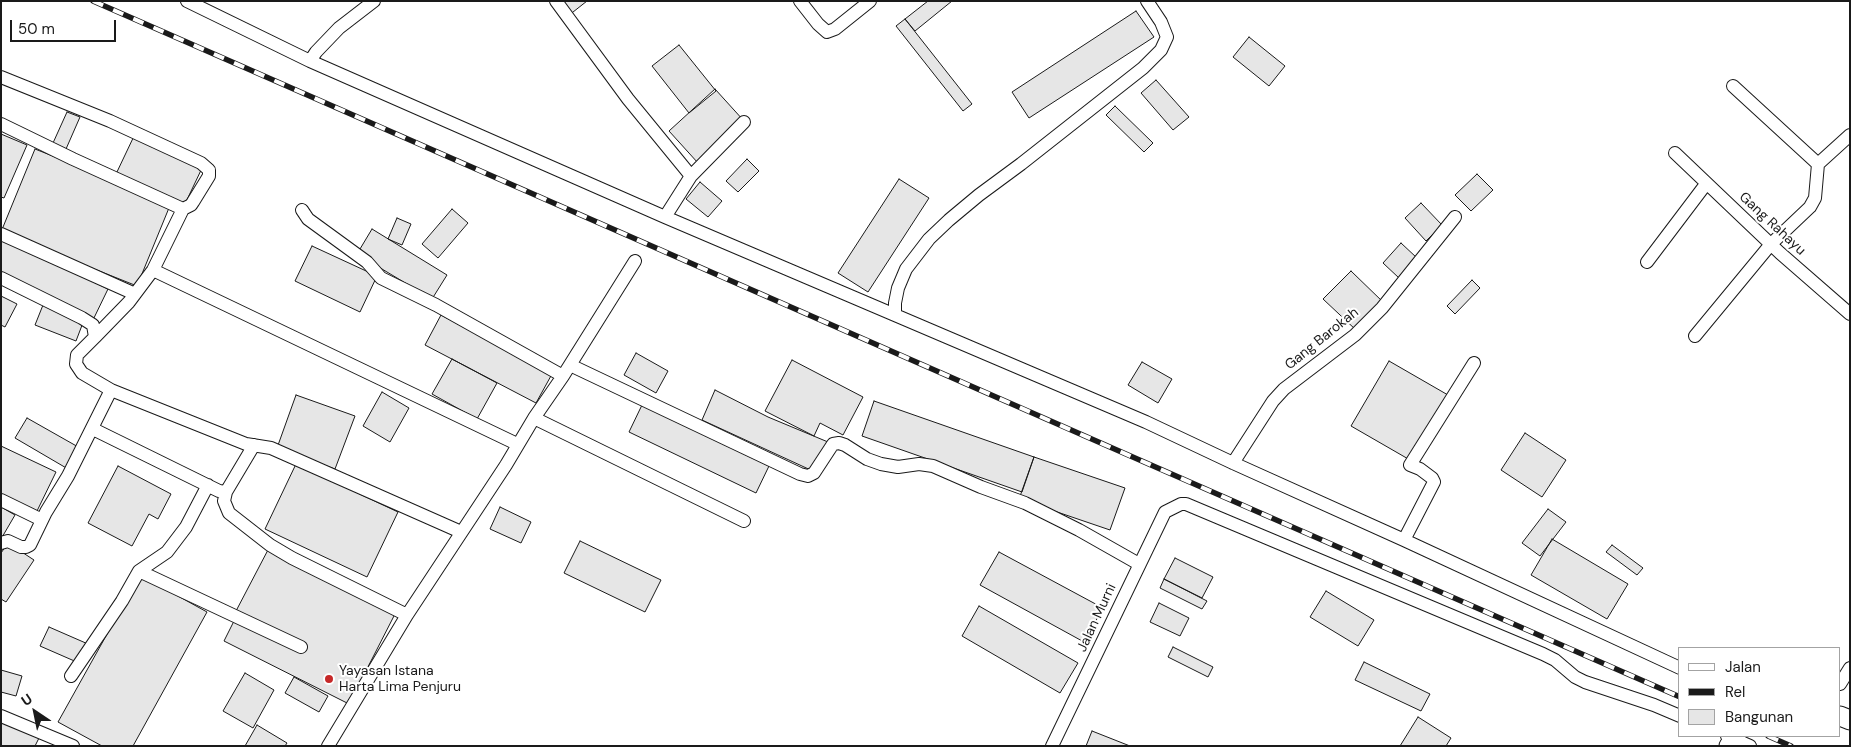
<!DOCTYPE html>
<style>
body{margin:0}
#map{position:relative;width:1851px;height:747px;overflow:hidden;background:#fff;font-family:"DM Sans",sans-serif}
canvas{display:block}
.frame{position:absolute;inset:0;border:2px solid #1a1a1a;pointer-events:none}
.legend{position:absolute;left:1678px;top:647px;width:162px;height:90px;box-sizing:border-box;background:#fff;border:1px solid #a3a3a3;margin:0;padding:6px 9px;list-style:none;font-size:15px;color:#1a1a1a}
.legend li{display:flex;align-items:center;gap:10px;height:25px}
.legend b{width:25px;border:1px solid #a3a3a3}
.north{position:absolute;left:10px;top:687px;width:50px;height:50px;-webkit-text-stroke:4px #fff;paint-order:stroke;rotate:326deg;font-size:14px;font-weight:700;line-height:20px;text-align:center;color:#1a1a1a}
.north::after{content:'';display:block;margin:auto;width:18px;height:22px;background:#1a1a1a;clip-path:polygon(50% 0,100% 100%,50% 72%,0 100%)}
.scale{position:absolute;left:10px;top:20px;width:106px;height:22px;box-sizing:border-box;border:2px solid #1a1a1a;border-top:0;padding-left:6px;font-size:15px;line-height:18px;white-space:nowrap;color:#1a1a1a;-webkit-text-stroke:4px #fff;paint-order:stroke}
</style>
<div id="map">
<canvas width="1851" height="747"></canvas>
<div class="frame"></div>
<ul class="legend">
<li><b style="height:6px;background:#fff"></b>Jalan</li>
<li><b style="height:6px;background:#1a1a1a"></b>Rel</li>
<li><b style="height:14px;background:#e6e6e6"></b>Bangunan</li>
</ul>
<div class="north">U</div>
<div class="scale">50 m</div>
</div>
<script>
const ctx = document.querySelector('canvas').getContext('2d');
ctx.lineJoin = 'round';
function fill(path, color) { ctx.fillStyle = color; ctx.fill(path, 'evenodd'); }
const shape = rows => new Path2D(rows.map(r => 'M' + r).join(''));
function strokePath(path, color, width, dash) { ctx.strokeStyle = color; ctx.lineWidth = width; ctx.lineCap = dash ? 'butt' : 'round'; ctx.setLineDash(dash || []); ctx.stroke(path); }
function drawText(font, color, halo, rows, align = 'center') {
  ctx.font = font + ' "DM Sans",sans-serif'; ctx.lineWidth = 4; ctx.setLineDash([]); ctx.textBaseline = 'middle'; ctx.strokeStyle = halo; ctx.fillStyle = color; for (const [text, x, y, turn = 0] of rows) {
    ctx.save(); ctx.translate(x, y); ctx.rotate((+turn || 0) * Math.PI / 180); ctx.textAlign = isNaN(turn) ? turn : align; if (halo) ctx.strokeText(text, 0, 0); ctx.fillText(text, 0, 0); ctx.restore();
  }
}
const building = shape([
 [557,1,587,1,568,16,557,1],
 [928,1,952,1,915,31,905,19,928,1],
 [1136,11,1154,37,1029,118,1012,92,1136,11],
 [905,19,972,104,963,111,896,26,905,19],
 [1249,37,1285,66,1269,86,1233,57,1249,37],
 [679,45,716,91,689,113,652,66,679,45],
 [1156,80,1189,117,1173,130,1141,93,1156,80],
 [715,89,744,121,698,163,669,131,715,89],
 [1115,106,1153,143,1144,152,1106,115,1115,106],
 [67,112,80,117,66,149,53,143,67,112],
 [1,134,27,145,4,198,1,197,1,134],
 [135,134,203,166,184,206,116,174,135,134],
 [35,149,171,203,137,286,1,232,35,149],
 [747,159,759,171,738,192,726,181,747,159],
 [1477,174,1493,190,1471,211,1455,195,1477,174],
 [899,179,929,198,868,292,838,273,899,179],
 [700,182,722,201,708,217,686,199,700,182],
 [1421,203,1442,225,1426,241,1405,218,1421,203],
 [452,209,468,223,438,258,422,244,452,209],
 [397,218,411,224,402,245,388,239,397,218],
 [372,229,447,275,432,299,357,254,372,229],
 [1,236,108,289,92,322,1,277,1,236],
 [1401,243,1417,258,1399,278,1383,263,1401,243],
 [312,246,377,276,360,312,295,281,312,246],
 [1351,271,1383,302,1356,330,1323,299,1351,271],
 [1472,280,1480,288,1455,314,1447,306,1472,280],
 [1,296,17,304,5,327,1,325,1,296],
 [43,305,84,320,76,341,35,325,43,305],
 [441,315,552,374,536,403,425,345,441,315],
 [636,353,668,371,656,393,624,375,636,353],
 [452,359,497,383,477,419,432,394,452,359],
 [792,360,863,397,843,435,820,423,814,436,765,411,792,360],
 [1389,361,1448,395,1410,460,1351,426,1389,361],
 [1142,362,1172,379,1158,403,1128,385,1142,362],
 [715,390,768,417,828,442,815,472,702,420,715,390],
 [382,392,409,408,390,442,363,426,382,392],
 [296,395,355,416,335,469,277,448,296,395],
 [874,401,1034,457,1022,492,862,436,874,401],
 [642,405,769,466,756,493,629,432,642,405],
 [27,418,80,448,68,469,15,438,27,418],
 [1525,433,1566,460,1542,497,1501,470,1525,433],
 [1,446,56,472,37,511,1,494,1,446],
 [1034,457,1125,488,1110,530,1019,499,1034,457],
 [296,464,398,512,367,577,265,529,296,464],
 [118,466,171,494,158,519,149,514,132,546,88,523,118,466],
 [1,507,15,515,1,539,1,507],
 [500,507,531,522,521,543,490,529,500,507],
 [1548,509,1566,522,1540,556,1522,543,1548,509],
 [1552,539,1628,584,1607,619,1531,575,1552,539],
 [580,541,661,580,645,612,564,573,580,541],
 [8,543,34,560,6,602,1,599,1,553,8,543],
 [1612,545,1643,568,1637,575,1606,552,1612,545],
 [269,548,396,612,349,704,224,641,236,617,236,611,269,548],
 [999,552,1103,608,1084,642,980,585,999,552],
 [1175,558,1213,577,1202,598,1164,579,1175,558],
 [140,575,207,612,133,746,102,746,58,722,140,575],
 [1164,579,1207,601,1202,609,1160,588,1164,579],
 [1326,591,1374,620,1358,646,1310,617,1326,591],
 [1159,603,1189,618,1180,636,1150,622,1159,603],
 [979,606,1078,663,1060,693,962,636,979,606],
 [49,627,88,644,79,663,40,646,49,627],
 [1173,647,1213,667,1208,677,1168,657,1173,647],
 [1364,662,1430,694,1421,711,1355,680,1364,662],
 [1,670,22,676,16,696,1,692,1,670],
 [245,673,274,690,253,728,223,711,245,673],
 [294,677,328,696,319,712,285,693,294,677],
 [1418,717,1451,738,1446,746,1400,746,1418,717],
 [1,720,39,738,35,746,1,746,1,720],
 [257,725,287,743,285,746,245,746,257,725],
 [1092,731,1130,746,1086,746,1092,731]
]);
fill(building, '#e6e6e6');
strokePath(building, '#1a1a1a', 1);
const minor = shape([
 [187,1,310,61,665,217,1146,422,1233,463,1404,540,1680,668],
 [556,1,628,99,691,176],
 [800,1,818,24,827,32,835,29,870,1],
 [310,61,316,52,339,28,374,1],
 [1,77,110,121,201,163,209,170,209,176,193,202,191,205,183,209,153,270,129,302,95,337],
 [1733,86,1818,164],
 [1,124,73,159,183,209],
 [1675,153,1780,253,1850,314],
 [302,210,308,219,367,262,381,278,436,305,563,376],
 [665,217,691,176,744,122],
 [1,234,135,294],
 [1647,262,1706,184],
 [153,270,517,444],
 [1,278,82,318,93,325,95,337,77,355,76,364,82,373,111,390,68,476,46,512,30,545,26,547,21,547,8,541,1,543],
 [895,315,895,303,898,288,906,269,929,239,949,220,979,195,1021,164,1143,68,1161,50,1167,37,1161,22,1147,1],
 [1695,336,1771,244,1810,207,1815,198,1818,164,1850,135],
 [570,365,800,474,808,476,814,473,833,444,839,443,845,445,867,459,881,464,898,467,919,464,933,466,981,487,1025,503,1079,530,1139,564],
 [111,390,246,444,271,448,461,532],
 [534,418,744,521],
 [93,429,219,491,226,492],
 [254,445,226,492,224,501,229,513,270,545,292,558,407,615],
 [1233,463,1273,401,1284,389,1355,335,1382,308,1455,217],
 [1,500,42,520],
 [1404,540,1434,482,1432,478,1420,469,1410,465,1474,363],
 [139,571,301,647],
 [71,676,122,601,139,571,167,552,186,527,208,485],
 [1840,684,1850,668],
 [1,716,73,746],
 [1727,736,1750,746],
 [328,746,407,615,506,465,534,418,563,376,635,261],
 [1052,746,1165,512,1181,504,1186,504,1543,654,1555,660,1575,677,1585,682,1654,705,1680,716]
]);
const secondary = shape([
 [1840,716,1850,720],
 [1729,746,1736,736]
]);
strokePath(minor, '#1a1a1a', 14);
strokePath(secondary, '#1a1a1a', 21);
strokePath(minor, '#fff', 12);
strokePath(secondary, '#fff', 19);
const rail = shape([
 [93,1,1680,697],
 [1768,736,1791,746]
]);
strokePath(rail, '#1a1a1a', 5.5);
strokePath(rail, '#fff', 4, [11]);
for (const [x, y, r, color] of [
 [329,679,5,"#c62828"]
]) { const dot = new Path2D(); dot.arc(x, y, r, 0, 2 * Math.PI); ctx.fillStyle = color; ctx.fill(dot); strokePath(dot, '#fff', 2); }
drawText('14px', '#1a1a1a', '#fff', [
 ["Gang Rahayu",1772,224,43],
 ["Gang Barokah",1322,339,-39],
 ["Jalan Murni",1097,618,-65]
]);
drawText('14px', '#1a1a1a', '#fff', [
 ["Yayasan Istana",339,671],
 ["Harta Lima Penjuru",339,687]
], 'left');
</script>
